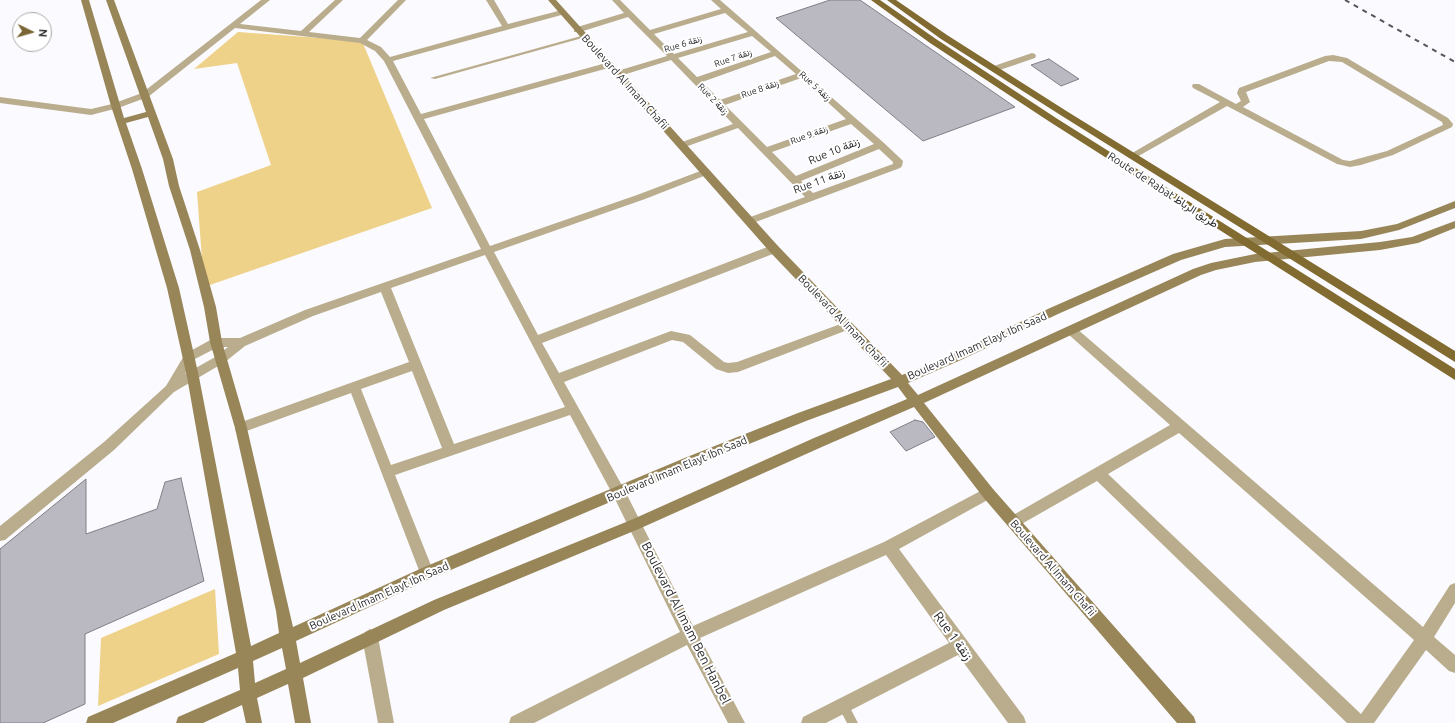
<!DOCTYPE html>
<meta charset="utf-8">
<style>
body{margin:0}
#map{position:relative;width:1455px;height:723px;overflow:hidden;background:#fbfafe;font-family:Ubuntu,sans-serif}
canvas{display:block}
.north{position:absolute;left:12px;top:12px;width:40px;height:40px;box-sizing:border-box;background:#fff;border:1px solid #aaaaab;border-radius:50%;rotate:95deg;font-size:11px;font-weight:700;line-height:16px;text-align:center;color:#2b2b2e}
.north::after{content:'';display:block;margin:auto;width:14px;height:18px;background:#796634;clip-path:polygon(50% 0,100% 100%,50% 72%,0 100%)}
</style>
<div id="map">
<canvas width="1455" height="723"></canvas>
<div class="north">N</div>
</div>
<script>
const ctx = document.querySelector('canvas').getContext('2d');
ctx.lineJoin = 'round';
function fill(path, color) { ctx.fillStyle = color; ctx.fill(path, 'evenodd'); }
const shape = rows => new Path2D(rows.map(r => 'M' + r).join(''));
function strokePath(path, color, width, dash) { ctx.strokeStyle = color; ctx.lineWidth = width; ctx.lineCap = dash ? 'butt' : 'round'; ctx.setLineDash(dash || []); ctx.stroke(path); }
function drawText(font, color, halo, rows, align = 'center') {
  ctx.font = font + ' Ubuntu,Vazirmatn,sans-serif'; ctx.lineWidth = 4; ctx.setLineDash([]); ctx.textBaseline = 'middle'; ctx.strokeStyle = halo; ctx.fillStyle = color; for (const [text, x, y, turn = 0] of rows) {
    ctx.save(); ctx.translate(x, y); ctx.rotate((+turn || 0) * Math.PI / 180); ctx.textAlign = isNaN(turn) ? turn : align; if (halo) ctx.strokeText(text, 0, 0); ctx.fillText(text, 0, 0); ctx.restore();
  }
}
fill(shape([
 [238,32,362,41,432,208,204,287,197,192,271,165,237,63,194,69],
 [215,589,219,654,98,706,101,638]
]), '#eed289');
const building = shape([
 [830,0,860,0,1015,107,923,141,776,18,830,0],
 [1049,59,1079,79,1061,86,1031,65,1049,59],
 [915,420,923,422,935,437,906,451,890,432,915,420],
 [181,478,204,581,85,634,85,704,43,723,0,723,0,549,86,479,86,534,157,509,165,482,181,478]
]);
fill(building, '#bab9c1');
strokePath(building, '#807f87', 1);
fill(shape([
 [581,36,586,37,435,79,430,78,581,36],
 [843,701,847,702,858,723,847,723,838,706,839,702,843,701]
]), '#b9ad8e');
fill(shape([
 [261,0,270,0,240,24,301,31,335,0,343,0,309,32,360,38,398,0,406,0,367,40,381,47,390,57,502,26,486,0,494,0,508,24,562,10,565,10,565,14,393,61,421,114,606,63,609,62,613,65,612,67,424,119,490,246,637,195,703,170,706,169,711,172,709,174,645,199,494,252,538,335,770,246,778,246,779,249,778,252,542,343,559,373,671,331,690,335,724,362,728,363,737,362,846,322,850,323,852,326,850,329,738,372,728,373,716,369,683,342,672,340,564,382,624,489,693,626,884,542,988,487,993,489,995,493,993,497,899,549,1024,717,1026,723,1008,723,958,655,826,723,801,723,803,717,949,643,886,555,700,638,745,723,728,723,687,645,534,723,509,723,511,717,680,632,614,497,570,415,395,475,434,573,432,578,427,580,422,578,420,573,351,393,241,433,236,432,235,428,236,424,409,362,381,292,313,316,245,346,225,362,174,392,114,450,5,540,0,541,0,526,104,442,166,386,185,354,212,339,216,338,240,338,305,310,481,249,384,61,375,51,360,43,235,28,148,97,118,108,91,115,0,103,0,97,91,109,112,104,142,93,261,0],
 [485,255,565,407,454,444,391,288,485,255],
 [218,347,228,347,217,356,185,374,193,360,218,347],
 [412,371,442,448,391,465,361,389,412,371],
 [612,0,620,0,650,30,721,9,711,0,720,0,884,143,901,159,903,161,902,166,900,168,753,223,745,223,744,221,745,219,805,197,738,128,685,147,679,147,677,145,679,143,733,124,671,60,620,76,614,76,613,74,614,72,667,56,628,17,580,32,574,32,574,28,624,13,612,0],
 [725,13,748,32,674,54,654,34,725,13],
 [752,36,771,52,697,77,678,58,752,36],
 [775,56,796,74,720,100,702,82,775,56],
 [801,78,846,119,767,147,725,105,801,78],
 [851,124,874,144,796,176,772,152,851,124],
 [879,149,893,162,893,164,813,193,801,181,879,149],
 [1032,53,1035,54,1036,56,1035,58,994,72,990,69,991,67,1032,53],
 [1333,55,1347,58,1448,118,1453,124,1452,127,1393,155,1361,165,1350,167,1337,164,1227,106,1135,158,1129,158,1127,156,1220,102,1193,88,1192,86,1193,84,1199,84,1236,104,1241,101,1237,93,1239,88,1325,56,1333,55],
 [1329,61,1342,62,1442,122,1443,125,1387,151,1350,161,1343,160,1243,107,1250,102,1246,92,1329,61],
 [1072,327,1076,328,1423,627,1450,585,1455,583,1455,603,1434,637,1455,655,1455,673,1449,671,1426,650,1374,723,1347,723,1097,481,1018,526,1013,528,1008,526,1006,522,1008,518,1170,425,1068,334,1066,331,1068,328,1072,327],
 [1179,433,1414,640,1361,714,1108,474,1179,433],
 [370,629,375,632,378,637,394,723,378,723,362,637,365,632,370,629]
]), '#b9ad8e');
fill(shape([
 [81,0,89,0,124,118,146,112,106,0,114,0,173,159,179,186,200,250,216,307,222,342,247,428,293,627,422,568,687,457,798,413,891,379,770,252,548,0,556,0,778,246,902,375,953,354,1050,308,1173,254,1225,239,1361,231,1397,224,1455,201,1455,208,1399,230,1361,239,1225,247,1181,260,1058,314,961,360,908,383,918,395,1193,269,1211,263,1255,254,1380,242,1412,237,1455,221,1455,228,1418,243,1380,250,1255,262,1216,270,1201,275,924,403,993,489,1194,717,1196,723,1177,723,983,497,914,407,824,446,641,528,444,610,303,678,311,723,295,723,288,684,257,698,262,723,246,723,242,705,203,723,176,723,178,717,240,690,238,668,113,723,86,723,88,717,236,653,187,377,167,288,132,169,111,106,81,0],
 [148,117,163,159,169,186,190,250,204,307,210,342,235,428,276,611,279,633,251,646,199,377,179,288,142,169,126,123,148,117],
 [898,387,907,399,814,438,631,520,434,600,300,663,296,641,432,578,697,465,806,421,898,387],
 [282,648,286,669,255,683,253,661,282,648]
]), '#988659');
fill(shape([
 [871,0,880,0,936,39,1056,118,1455,369,1455,380,1050,122,930,43,871,0],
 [887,0,896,0,947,35,1068,112,1455,351,1455,362,1062,116,941,39,887,0]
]), '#816b30');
strokePath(shape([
 [1345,0,1455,62]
]), '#565659', 2, [5, 5]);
drawText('9px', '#2b2b2e', '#fff', [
 ["Rue 6 زنقة",683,44,-17],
 ["Rue 7 زنقة",733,58,-19],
 ["Rue 5 زنقة",815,86,42],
 ["Rue 8 زنقة",760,89,-19],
 ["Rue 2 زنقة",713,99,46],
 ["Rue 9 زنقة",809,135,-20]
]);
drawText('11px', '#2b2b2e', '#fff', [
 ["Boulevard Al Imam Chafii",625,82,48],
 ["Rue 10 زنقة",834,151,-22],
 ["Rue 11 زنقة",819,181,-20],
 ["Route de Rabat طريق الرباط",1163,190,33],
 ["Boulevard Al Imam Chafii",843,321,46],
 ["Boulevard Imam Elayt Ibn Saad",977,346,-24],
 ["Boulevard Imam Elayt Ibn Saad",677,469,-23],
 ["Boulevard Al Imam Chafii",1053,568,49],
 ["Boulevard Imam Elayt Ibn Saad",379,596,-24]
]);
drawText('13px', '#2b2b2e', '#fff', [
 ["Boulevard Al Imam Ben Hanbel",686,623,63],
 ["Rue 1 زنقة",953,636,54]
]);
</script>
